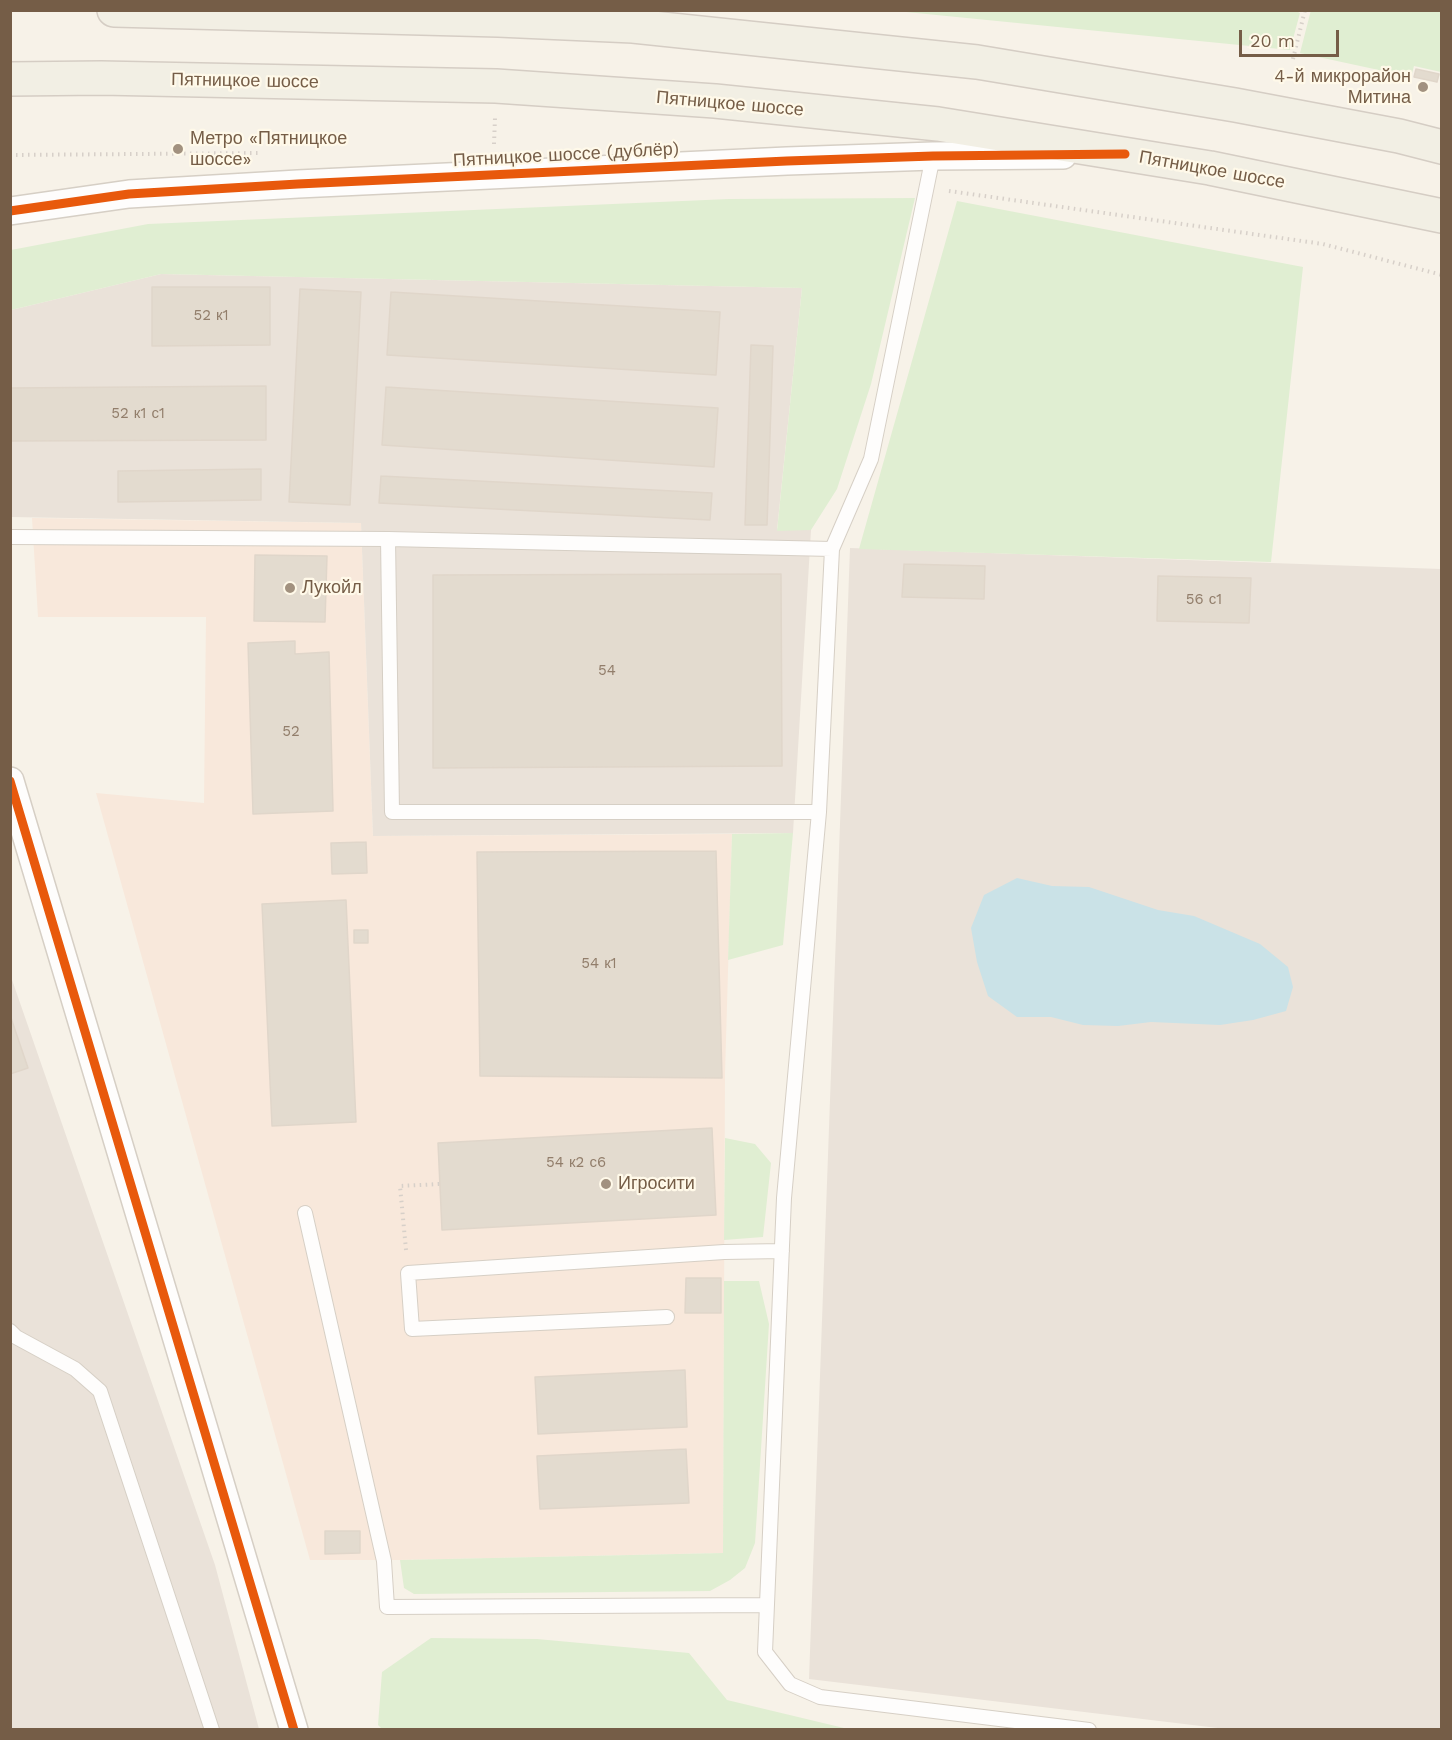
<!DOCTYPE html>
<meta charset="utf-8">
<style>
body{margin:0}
#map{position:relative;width:1452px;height:1740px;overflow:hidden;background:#f7f2e8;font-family:"Work Sans",sans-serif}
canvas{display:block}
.frame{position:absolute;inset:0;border:12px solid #755d47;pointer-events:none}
.scale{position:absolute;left:1239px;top:30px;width:100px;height:27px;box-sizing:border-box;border:3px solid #755d47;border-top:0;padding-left:8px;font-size:18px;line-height:21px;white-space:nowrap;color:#755d47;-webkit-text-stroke:4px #fff9e9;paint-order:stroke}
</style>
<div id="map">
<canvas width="1452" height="1740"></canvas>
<div class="frame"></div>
<div class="scale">20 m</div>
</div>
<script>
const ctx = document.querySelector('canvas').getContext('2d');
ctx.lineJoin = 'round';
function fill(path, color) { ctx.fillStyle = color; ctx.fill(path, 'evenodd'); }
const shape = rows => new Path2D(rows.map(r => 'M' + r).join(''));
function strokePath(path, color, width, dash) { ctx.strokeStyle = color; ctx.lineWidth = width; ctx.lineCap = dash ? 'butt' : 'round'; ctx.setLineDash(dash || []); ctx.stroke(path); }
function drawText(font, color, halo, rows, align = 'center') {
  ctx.font = font + ' "Work Sans",sans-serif'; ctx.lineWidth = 4.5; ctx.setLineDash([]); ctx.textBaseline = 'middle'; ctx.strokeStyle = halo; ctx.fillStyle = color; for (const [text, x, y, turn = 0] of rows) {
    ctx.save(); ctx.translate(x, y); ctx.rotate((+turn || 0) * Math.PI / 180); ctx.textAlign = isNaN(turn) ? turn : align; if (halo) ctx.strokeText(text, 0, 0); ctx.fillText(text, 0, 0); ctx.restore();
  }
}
fill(shape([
 [32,518,361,523,373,836,732,834,725,1074,723,1553,400,1560,310,1560,96,793,204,803,206,617,38,617]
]), '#f8e8db');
fill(shape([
 [161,274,802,288,777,530,811,530,793,833,373,836,361,523,11,517,11,310],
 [850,548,1441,569,1441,1729,1226,1729,809,1679],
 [10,974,215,1565,259,1729,11,1729]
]), '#eae2d9');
fill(shape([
 [1311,10,1441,11,1441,72,1414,66,1411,77,1300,53],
 [1296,11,1300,13,1290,50,896,11],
 [915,198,871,384,837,489,811,530,777,531,802,288,161,274,11,310,11,250,148,224,729,199],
 [957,201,1303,267,1271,562,859,549],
 [793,833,783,945,728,960,732,834],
 [725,1138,755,1144,771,1163,763,1237,724,1240],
 [724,1281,759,1281,769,1324,755,1543,745,1568,730,1580,710,1591,414,1594,404,1588,400,1560,723,1553],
 [431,1638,537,1639,689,1653,727,1700,844,1728,862,1729,382,1729,378,1725,382,1672]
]), '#e0eed2');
fill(shape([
 [1017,878,1052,886,1089,887,1158,910,1194,916,1260,944,1288,967,1293,987,1286,1011,1253,1020,1220,1025,1151,1022,1118,1026,1083,1025,1051,1017,1017,1017,988,996,977,962,971,928,984,895]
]), '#cae2e7');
const building = shape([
 [1416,69,1439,74,1437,82,1414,77,1416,69],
 [152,287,270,287,270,345,152,346,152,287],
 [300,289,361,292,350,505,289,502,300,289],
 [391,292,720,312,716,375,387,355,391,292],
 [751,345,773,346,767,525,745,525,751,345],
 [266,386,266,440,10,441,10,388,266,386],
 [386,387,718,408,714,467,382,445,386,387],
 [261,469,261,500,118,502,118,471,261,469],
 [381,476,712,493,710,520,379,503,381,476],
 [255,555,327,556,325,622,254,621,255,555],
 [904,564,985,566,984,599,902,597,904,564],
 [781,574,782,766,433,768,433,575,781,574],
 [1158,576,1251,578,1249,623,1157,621,1158,576],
 [295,641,295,654,329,652,333,811,253,814,248,643,295,641],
 [366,842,367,873,332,874,331,843,366,842],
 [716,851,722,1078,480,1076,477,852,716,851],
 [346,900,356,1122,272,1126,262,904,346,900],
 [354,930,368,930,368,943,354,943,354,930],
 [10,1015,28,1068,10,1074,10,1015],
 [712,1128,716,1215,442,1230,438,1143,712,1128],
 [686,1278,721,1278,721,1313,685,1313,686,1278],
 [685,1370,687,1427,538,1434,535,1377,685,1370],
 [686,1449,689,1503,540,1509,537,1456,686,1449],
 [325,1531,360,1531,360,1553,325,1554,325,1531]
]);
fill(building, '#e3dbcf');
strokePath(building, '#e0d6ca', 1.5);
const lane = shape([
 [933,156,871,459,832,549,819,812,784,1198,765,1652,790,1684,820,1697,1089,1730],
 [10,537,388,539,832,549],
 [388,539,392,812,819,812],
 [305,1213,384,1561,387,1607,767,1605],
 [667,1317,412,1329,408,1273,724,1252,782,1251],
 [10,1331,16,1337,75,1369,100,1391,212,1730]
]);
const street = shape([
 [10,211,129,194,298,184,787,161,933,156,1063,155],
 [10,781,294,1730]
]);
const primary = shape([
 [114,10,498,20,633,26,977,62,1235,105,1399,136,1442,147],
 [10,79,101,78,496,86,715,101,938,124,1210,168,1442,216]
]);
strokePath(lane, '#d6cfc5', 16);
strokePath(street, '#d6cfc5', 30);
strokePath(primary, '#d5cdc4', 36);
strokePath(shape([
 [1293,59,1305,10],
 [494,144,495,118],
 [10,155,261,153],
 [949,191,1323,244,1442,275],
 [406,1250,400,1186,440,1184]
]), '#d7d0c9', 4, [1.5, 4.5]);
strokePath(lane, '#fefdfc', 14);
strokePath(street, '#fefdfc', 27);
strokePath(primary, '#f2efe4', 33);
strokePath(shape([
 [10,211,129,194,298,184,787,161,933,156,1125,154],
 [10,781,294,1730]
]), '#e8590c', 9);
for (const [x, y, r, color] of [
 [1423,87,6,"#a2917f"],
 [178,149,6,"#a2917f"],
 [290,588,6,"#a2917f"],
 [606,1184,6,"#a2917f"]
]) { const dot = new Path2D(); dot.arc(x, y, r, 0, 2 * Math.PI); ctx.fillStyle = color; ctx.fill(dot); strokePath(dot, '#fff9e9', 2); }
drawText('15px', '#927e6b', null, [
 ["52 к1",211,316],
 ["52 к1 с1",138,414],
 ["56 с1",1204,600],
 ["54",607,671],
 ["52",291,732],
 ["54 к1",599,964],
 ["54 к2 с6",576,1163]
]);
drawText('18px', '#755d47', '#fff9e9', [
 ["4-й микрорайон",1411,77,"right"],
 ["Митина",1411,98,"right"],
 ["Метро «Пятницкое",190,139],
 ["шоссе»",190,160],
 ["Лукойл",302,588],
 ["Игросити",618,1184]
], 'left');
drawText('18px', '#755d47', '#fff9e9', [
 ["Пятницкое шоссе",245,81,1],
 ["Пятницкое шоссе",730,104,5],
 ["Пятницкое шоссе (дублёр)",566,155,-3],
 ["Пятницкое шоссе",1212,170,10]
]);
</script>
